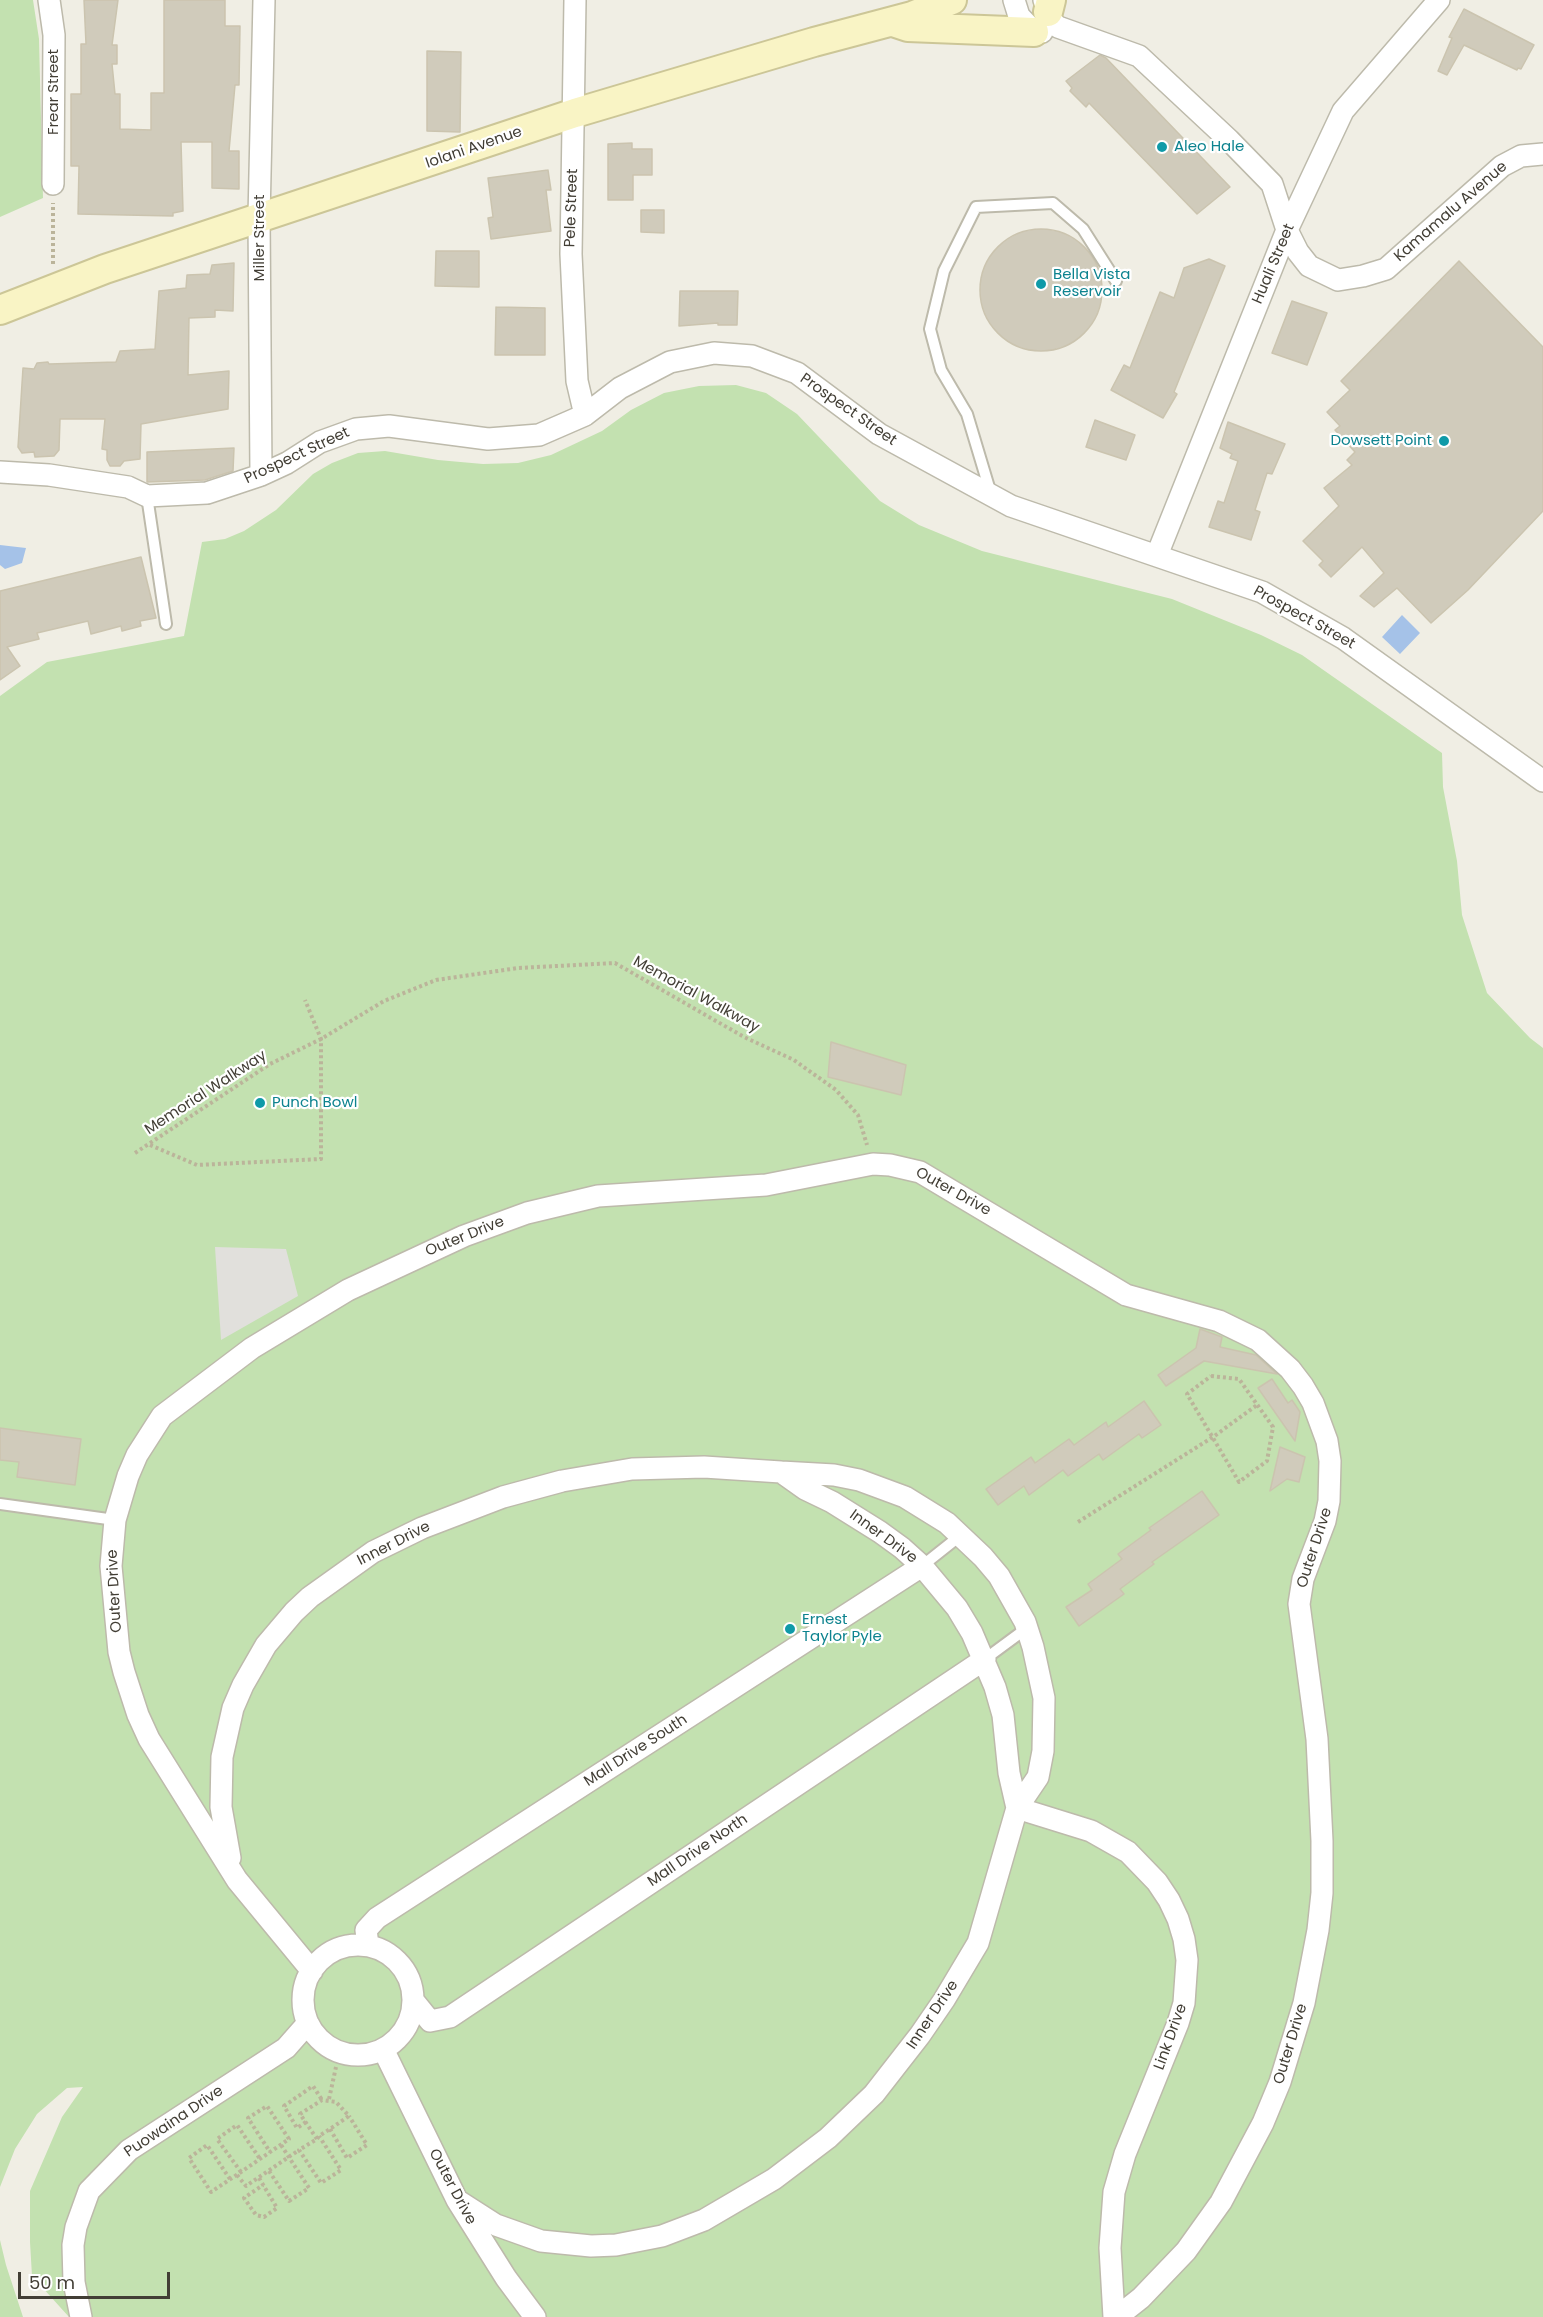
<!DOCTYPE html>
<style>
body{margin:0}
#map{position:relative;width:1543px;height:2317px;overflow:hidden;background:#f0eee4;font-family:Poppins,sans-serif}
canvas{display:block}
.scale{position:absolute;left:18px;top:2272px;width:152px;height:27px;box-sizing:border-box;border:3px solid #423e35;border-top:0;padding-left:8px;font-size:18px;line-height:21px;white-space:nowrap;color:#423e35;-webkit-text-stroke:4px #fff;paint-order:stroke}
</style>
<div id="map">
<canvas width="1543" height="2317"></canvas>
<div class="scale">50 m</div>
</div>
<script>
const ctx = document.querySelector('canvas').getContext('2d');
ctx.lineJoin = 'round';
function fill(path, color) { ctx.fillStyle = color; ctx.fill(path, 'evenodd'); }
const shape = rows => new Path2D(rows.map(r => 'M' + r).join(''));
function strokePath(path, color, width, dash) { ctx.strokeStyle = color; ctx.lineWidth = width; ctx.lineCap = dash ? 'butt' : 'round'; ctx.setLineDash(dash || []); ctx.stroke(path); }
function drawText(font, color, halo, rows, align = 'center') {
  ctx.font = font + ' Poppins,sans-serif'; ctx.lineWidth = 4.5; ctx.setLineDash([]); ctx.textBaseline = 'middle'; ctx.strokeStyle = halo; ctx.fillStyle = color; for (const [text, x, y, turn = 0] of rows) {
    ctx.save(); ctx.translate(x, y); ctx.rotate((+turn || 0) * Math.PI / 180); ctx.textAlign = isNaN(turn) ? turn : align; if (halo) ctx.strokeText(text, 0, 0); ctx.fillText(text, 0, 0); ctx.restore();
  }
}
fill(shape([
 [0,0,33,0,39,39,43,198,0,217],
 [736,385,766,393,797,414,880,501,919,525,982,551,1172,599,1261,635,1302,655,1442,753,1443,787,1457,861,1462,915,1487,993,1530,1038,1543,1048,1543,2317,69,2317,32,2276,30,2242,30,2191,62,2117,83,2087,67,2088,37,2114,15,2149,0,2187,0,696,47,662,184,636,202,542,225,539,244,531,276,510,313,474,332,463,358,453,385,451,438,460,483,464,518,463,551,455,602,431,631,410,664,393,699,386],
 [0,2240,6,2265,23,2317,0,2317]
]), '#c3e1b0');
fill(shape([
 [215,1247,286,1249,298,1296,221,1340]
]), '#e1e0dc');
fill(shape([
 [0,545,26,548,22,563,5,569,0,565],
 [1402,615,1420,633,1400,654,1382,637]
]), '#a5c2e8');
const building = shape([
 [84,0,118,0,112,45,117,45,117,64,112,64,115,94,120,94,120,129,151,130,151,93,164,93,164,0,225,0,225,26,240,26,239,85,235,85,229,151,239,151,239,189,212,188,212,142,181,142,183,211,173,213,173,216,78,214,79,166,71,166,71,94,81,94,81,44,86,44,84,0],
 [1464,9,1534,45,1521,69,1518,68,1517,70,1464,45,1447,75,1438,71,1452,38,1449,37,1464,9],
 [427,51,461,52,460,132,427,131,427,51],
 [1100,55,1106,58,1230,187,1197,214,1089,103,1086,107,1070,91,1072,88,1066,81,1100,55],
 [632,143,632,149,652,149,652,175,633,175,633,200,608,200,608,144,632,143],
 [548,170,551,190,546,190,551,231,491,239,488,218,493,217,488,178,548,170],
 [641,210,664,210,664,233,641,232,641,210],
 '980 290a61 61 0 1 1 122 0a61 61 0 1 1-122 0Z',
 [436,251,479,251,479,287,435,286,436,251],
 [1209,259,1225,266,1174,392,1177,394,1163,418,1111,390,1124,365,1130,368,1160,292,1174,298,1184,268,1209,259],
 [1459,261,1543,347,1543,511,1468,590,1431,623,1397,588,1374,607,1360,596,1384,573,1362,547,1331,577,1319,565,1323,561,1303,541,1339,506,1324,488,1352,465,1347,460,1355,452,1335,430,1340,426,1327,412,1350,390,1341,381,1459,261],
 [234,263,233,311,215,310,215,317,189,318,188,375,229,371,228,409,141,424,140,459,124,461,120,466,110,466,107,460,107,450,102,449,105,419,60,419,59,450,54,456,35,457,34,452,22,453,18,447,23,368,34,369,37,363,48,362,49,364,116,362,120,351,155,349,159,291,186,288,187,275,210,274,212,265,234,263],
 [680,291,738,291,737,325,718,325,718,323,679,326,680,291],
 [1292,301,1327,313,1307,365,1272,353,1292,301],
 [496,307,545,308,545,355,495,355,496,307],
 [1095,420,1135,435,1126,460,1086,447,1095,420],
 [1228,422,1285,444,1272,474,1267,473,1255,510,1260,512,1251,540,1209,527,1218,501,1224,503,1238,461,1230,458,1232,454,1220,448,1228,422],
 [234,448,233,471,205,480,147,482,147,452,234,448],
 [141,557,156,618,140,621,141,626,122,631,121,626,91,634,88,621,37,633,39,639,7,647,20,666,0,680,0,591,141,557],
 [831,1042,906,1065,901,1095,828,1077,831,1042],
 [1200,1329,1222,1337,1220,1347,1256,1355,1277,1374,1204,1361,1166,1386,1158,1375,1196,1348,1200,1329],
 [1272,1379,1288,1403,1292,1400,1300,1412,1295,1441,1258,1388,1272,1379],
 [1144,1401,1161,1425,1142,1438,1139,1434,1103,1460,1099,1454,1068,1476,1063,1470,1029,1495,1024,1486,998,1505,986,1489,1031,1457,1035,1463,1069,1439,1074,1445,1106,1422,1108,1427,1144,1401],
 [0,1428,81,1439,75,1485,17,1477,19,1462,0,1460,0,1428],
 [1280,1447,1305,1457,1299,1482,1287,1479,1270,1491,1280,1447],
 [1202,1491,1219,1515,1152,1562,1154,1564,1120,1589,1124,1594,1079,1626,1066,1607,1092,1590,1088,1584,1122,1559,1118,1554,1151,1530,1149,1528,1202,1491]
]);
fill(building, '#d0cbbb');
strokePath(building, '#cbc4af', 1.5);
const lane = shape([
 [991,494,967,414,941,370,930,329,944,271,976,207,1053,203,1083,229,1116,281],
 [147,496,166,624],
 [0,1504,115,1520],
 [922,1566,961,1535],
 [985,1659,1027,1628]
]);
const street = shape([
 [49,0,54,35,53,184],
 [575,0,571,254,577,381,585,415],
 [1014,0,1019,16,1034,32,1042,32],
 [1044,0,1051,21,1058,27,1139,56,1229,140,1272,184,1287,230,1298,252,1309,266,1338,280,1363,276,1386,269,1502,166,1521,156,1543,154],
 [0,472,49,475,128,487,147,496,207,493,261,475,287,463,320,442,356,429,389,426,488,439,539,435,585,415,620,388,670,362,714,353,752,356,797,373,879,434,1011,506,1262,592,1343,638,1543,781],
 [261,475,259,217,264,0],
 [1157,555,1287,230,1343,111,1439,0],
 [781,1472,834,1475,859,1480,905,1497,947,1523,983,1557,999,1576,1025,1622,1033,1647,1044,1698,1043,1751,1038,1777,1017,1808,1091,1831,1128,1852,1157,1882,1169,1900,1178,1919,1184,1939,1187,1960,1184,2003,1178,2023,1125,2154,1114,2192,1110,2248,1114,2317],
 [230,1858,221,1807,222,1757,233,1708,243,1685,266,1645,294,1612,310,1597,373,1552,422,1528,503,1497,562,1481,632,1469,704,1467,781,1472,805,1489,832,1502,880,1532,902,1548,922,1566,957,1608,972,1633,995,1687,1003,1715,1009,1773,1017,1808,978,1943,944,2000,920,2035,874,2094,828,2138,774,2179,704,2220,662,2236,616,2245,591,2246,541,2241,496,2225,457,2200],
 [368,1945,366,1930,377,1918,922,1566],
 '303 2000a55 55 0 1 1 110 0a55 55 0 1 1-110 0Z',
 [312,1971,237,1880,149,1739,138,1715,124,1672,119,1652,111,1566,115,1520,128,1476,137,1455,162,1416,252,1348,348,1290,464,1236,527,1213,598,1196,766,1185,873,1164,890,1165,920,1172,1126,1295,1219,1321,1258,1340,1290,1369,1303,1386,1313,1403,1327,1441,1330,1461,1329,1501,1325,1521,1303,1579,1299,1604,1317,1739,1322,1841,1322,1893,1318,1930,1304,2003,1280,2082,1263,2123,1221,2202,1186,2251,1141,2298,1117,2317],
 [413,2000,430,2021,450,2017,985,1659],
 [383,2049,457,2200,506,2278,535,2317],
 [81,2317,74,2282,73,2245,76,2227,89,2191,129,2150,286,2048,308,2023]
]);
const secondary = shape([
 [1048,12,1051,0],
 [896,23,908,27,1034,32],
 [0,310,105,269,575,113,814,42,912,16,952,0]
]);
strokePath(lane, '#bdbaab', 14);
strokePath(street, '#bdbaab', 24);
strokePath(secondary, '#ccc697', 32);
strokePath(shape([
 [53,264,53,203],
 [150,1145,197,1165,321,1159,321,1039,305,1000],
 [135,1153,270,1064,321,1039,384,1001,436,980,518,968,615,963,744,1037,794,1060,836,1090,858,1115,867,1145],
 [1211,1376,1239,1379,1273,1427,1267,1461,1239,1482,1187,1394,1211,1376],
 [1078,1522,1213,1437,1257,1405],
 [329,2099,336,2067],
 [306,2122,297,2128,284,2106,313,2086,322,2100],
 [330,2129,347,2158,367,2145,349,2116],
 [317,2139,300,2114,322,2100,336,2102,349,2116,330,2129,319,2136,317,2139,299,2150,321,2183,341,2170,319,2136],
 [269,2171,289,2201,309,2188,281,2145],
 [241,2172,217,2139,237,2125,260,2159],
 [237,2175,246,2186,299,2150],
 [259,2178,277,2208,264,2217,256,2215,244,2198,263,2185],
 [230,2179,207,2145,189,2158,211,2192,241,2172,289,2139,267,2106,248,2118,270,2152]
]), '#bbb49a', 4, [3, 3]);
strokePath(lane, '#fff', 10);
strokePath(street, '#fff', 21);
strokePath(secondary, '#f9f4c5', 28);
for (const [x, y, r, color] of [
 [1162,147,6,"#0f9aa8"],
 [1041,284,6,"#0f9aa8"],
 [1444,441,6,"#0f9aa8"],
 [260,1103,6,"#0f9aa8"],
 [790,1629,6,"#0f9aa8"]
]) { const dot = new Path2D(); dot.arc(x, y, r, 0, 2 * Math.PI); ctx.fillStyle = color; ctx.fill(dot); strokePath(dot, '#fff', 2); }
drawText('15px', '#423e35', '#fff', [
 ["Frear Street",54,92,-90],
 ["Iolani Avenue",474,148,-19],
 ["Pele Street",572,208,-88],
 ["Kamamalu Avenue",1451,212,-41],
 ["Miller Street",260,238,-90],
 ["Huali Street",1274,264,-67],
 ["Prospect Street",848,410,35],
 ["Prospect Street",297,456,-25],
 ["Prospect Street",1304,618,29],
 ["Memorial Walkway",696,995,29],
 ["Memorial Walkway",206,1093,-33],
 ["Outer Drive",953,1192,29],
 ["Outer Drive",465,1237,-22],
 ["Inner Drive",883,1537,36],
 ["Inner Drive",394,1544,-27],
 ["Outer Drive",1315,1548,-72],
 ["Outer Drive",115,1591,-93],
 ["Mall Drive South",636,1751,-33],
 ["Mall Drive North",698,1851,-34],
 ["Inner Drive",933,2015,-56],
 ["Link Drive",1171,2037,-70],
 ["Outer Drive",1291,2044,-73],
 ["Puowaina Drive",174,2122,-34],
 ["Outer Drive",452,2187,62]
]);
drawText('15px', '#0d838f', '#fff', [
 ["Aleo Hale",1174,147],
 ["Bella Vista",1053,275],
 ["Reservoir",1053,292],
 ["Dowsett Point",1432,441,"right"],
 ["Punch Bowl",272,1103],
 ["Ernest",802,1620],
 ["Taylor Pyle",802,1637]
], 'left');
</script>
